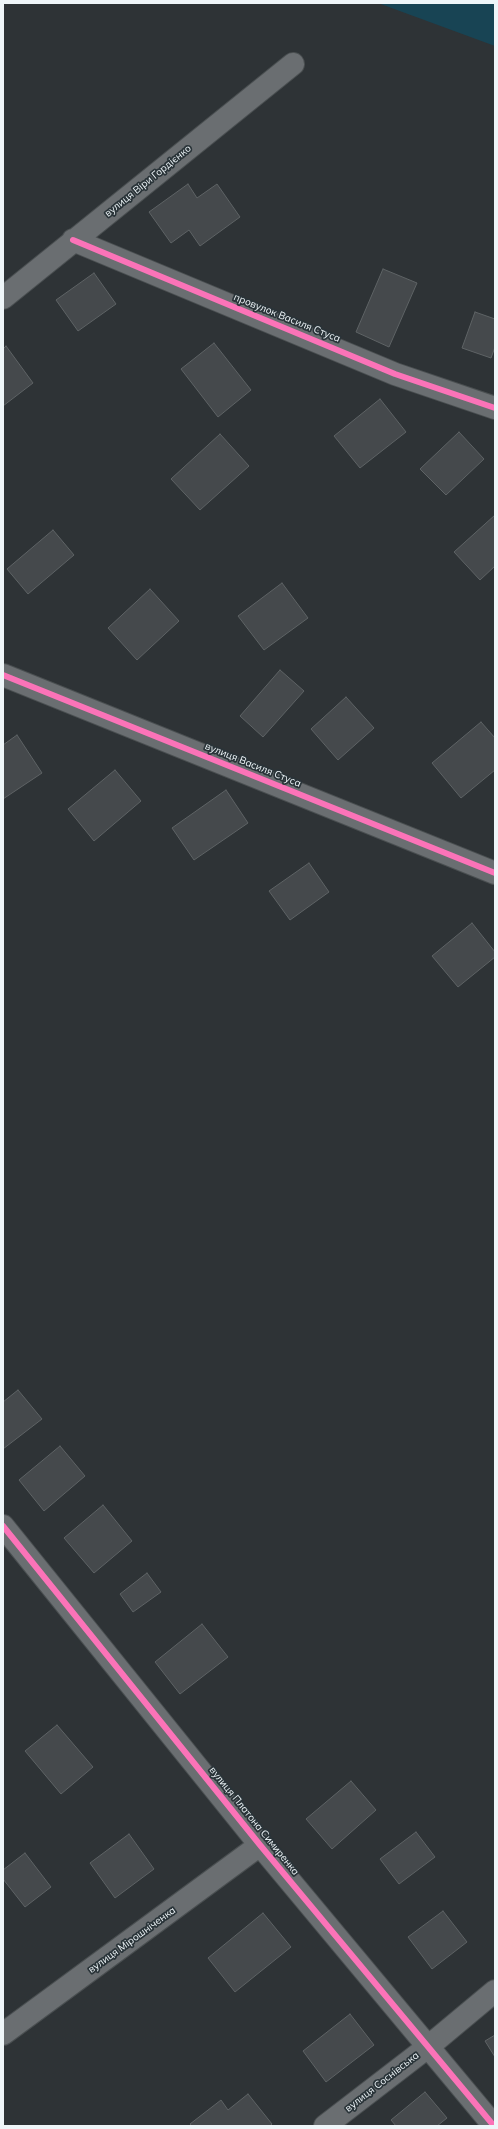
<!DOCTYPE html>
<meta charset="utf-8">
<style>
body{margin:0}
#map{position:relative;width:498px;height:2129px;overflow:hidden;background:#2e3336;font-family:Mulish,sans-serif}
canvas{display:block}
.frame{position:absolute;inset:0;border:4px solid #eff6f9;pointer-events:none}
</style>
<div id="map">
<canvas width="498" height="2129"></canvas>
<div class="frame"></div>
</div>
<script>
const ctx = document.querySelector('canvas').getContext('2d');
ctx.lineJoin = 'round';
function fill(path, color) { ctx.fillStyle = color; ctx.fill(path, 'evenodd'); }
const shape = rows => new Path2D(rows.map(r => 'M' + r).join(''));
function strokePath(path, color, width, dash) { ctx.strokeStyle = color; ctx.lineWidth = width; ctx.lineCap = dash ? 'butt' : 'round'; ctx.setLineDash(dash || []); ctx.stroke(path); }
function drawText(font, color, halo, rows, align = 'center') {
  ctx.font = font + ' Mulish,sans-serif'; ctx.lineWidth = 3.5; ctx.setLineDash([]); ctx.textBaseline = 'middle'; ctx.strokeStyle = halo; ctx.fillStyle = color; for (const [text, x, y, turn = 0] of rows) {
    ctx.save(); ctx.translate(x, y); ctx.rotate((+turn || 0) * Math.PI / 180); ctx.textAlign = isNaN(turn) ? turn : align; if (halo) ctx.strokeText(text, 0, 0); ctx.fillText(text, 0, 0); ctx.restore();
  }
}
fill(shape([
 [378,3,495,3,495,46]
]), '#184454');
const building = shape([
 [188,184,197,198,217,184,240,217,200,246,189,230,171,243,149,212,188,184],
 [383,269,417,283,389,347,356,332,383,269],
 [94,273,116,304,78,331,56,300,94,273],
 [475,312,495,319,495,347,491,358,462,348,475,312],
 [214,343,251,390,218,417,181,369,214,343],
 [6,346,33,383,3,406,3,349,6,346],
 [380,399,406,432,360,468,334,436,380,399],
 [459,432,484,459,446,495,420,469,459,432],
 [220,434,249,466,200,510,171,479,220,434],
 [495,515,495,566,480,580,454,552,495,515],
 [53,530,74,555,28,594,7,569,53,530],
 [282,583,308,618,264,650,238,616,282,583],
 [150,589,179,621,137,660,108,628,150,589],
 [280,670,304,691,263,737,240,716,280,670],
 [346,697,374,728,338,760,311,729,346,697],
 [481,722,495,738,495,770,461,798,432,763,481,722],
 [17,735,42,773,3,799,3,745,17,735],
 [115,770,141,801,94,841,68,809,115,770],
 [226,790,248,823,194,860,172,828,226,790],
 [309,863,329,892,290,920,269,891,309,863],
 [472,923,495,952,495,957,458,987,432,956,472,923],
 [18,1390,42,1419,3,1449,3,1402,18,1390],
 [60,1446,85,1476,44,1511,19,1480,60,1446],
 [103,1505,132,1541,94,1573,64,1538,103,1505],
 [147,1573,161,1592,133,1612,120,1594,147,1573],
 [202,1624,228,1657,180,1694,155,1662,202,1624],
 [57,1725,93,1767,61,1794,25,1751,57,1725],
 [351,1781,376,1810,332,1849,306,1819,351,1781],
 [416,1832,435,1857,399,1884,380,1859,416,1832],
 [129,1834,154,1869,115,1898,90,1863,129,1834],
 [25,1853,51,1887,25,1907,3,1879,3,1870,25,1853],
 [443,1911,467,1942,432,1969,408,1937,443,1911],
 [263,1913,291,1947,235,1992,208,1958,263,1913],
 [350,2014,374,2045,326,2082,303,2051,350,2014],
 [495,2035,495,2057,485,2041,495,2035],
 [425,2092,447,2118,437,2126,396,2126,391,2120,425,2092],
 [248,2094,272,2124,270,2126,192,2126,190,2124,221,2100,228,2110,248,2094]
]);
fill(building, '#45494c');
strokePath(building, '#5e6365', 1);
const minor = shape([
 [73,240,395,374,495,408],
 [3,298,293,64],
 [3,1526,260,1845,494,2126],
 [3,2034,260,1845],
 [325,2126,429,2046,495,1991]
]);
const tertiary = shape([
 [3,675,495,873]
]);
strokePath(minor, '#4a4f51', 24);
strokePath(tertiary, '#4a4f51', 24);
strokePath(minor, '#6a6e71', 22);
strokePath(tertiary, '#6a6e71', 22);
strokePath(shape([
 [73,240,395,374,495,408],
 [3,675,495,873],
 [3,1526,260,1845,494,2126]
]), '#fb73b8', 6);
drawText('10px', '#eff6f9', '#2a3439', [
 ["вулиця Віри Гордієнко",148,181,-39],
 ["провулок Василя Стуса",287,318,22],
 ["вулиця Василя Стуса",253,765,22],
 ["вулиця Платона Симиренка",254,1821,51],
 ["вулиця Мірошніченка",132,1940,-36],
 ["вулиця Соснівська",382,2082,-38]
]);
</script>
